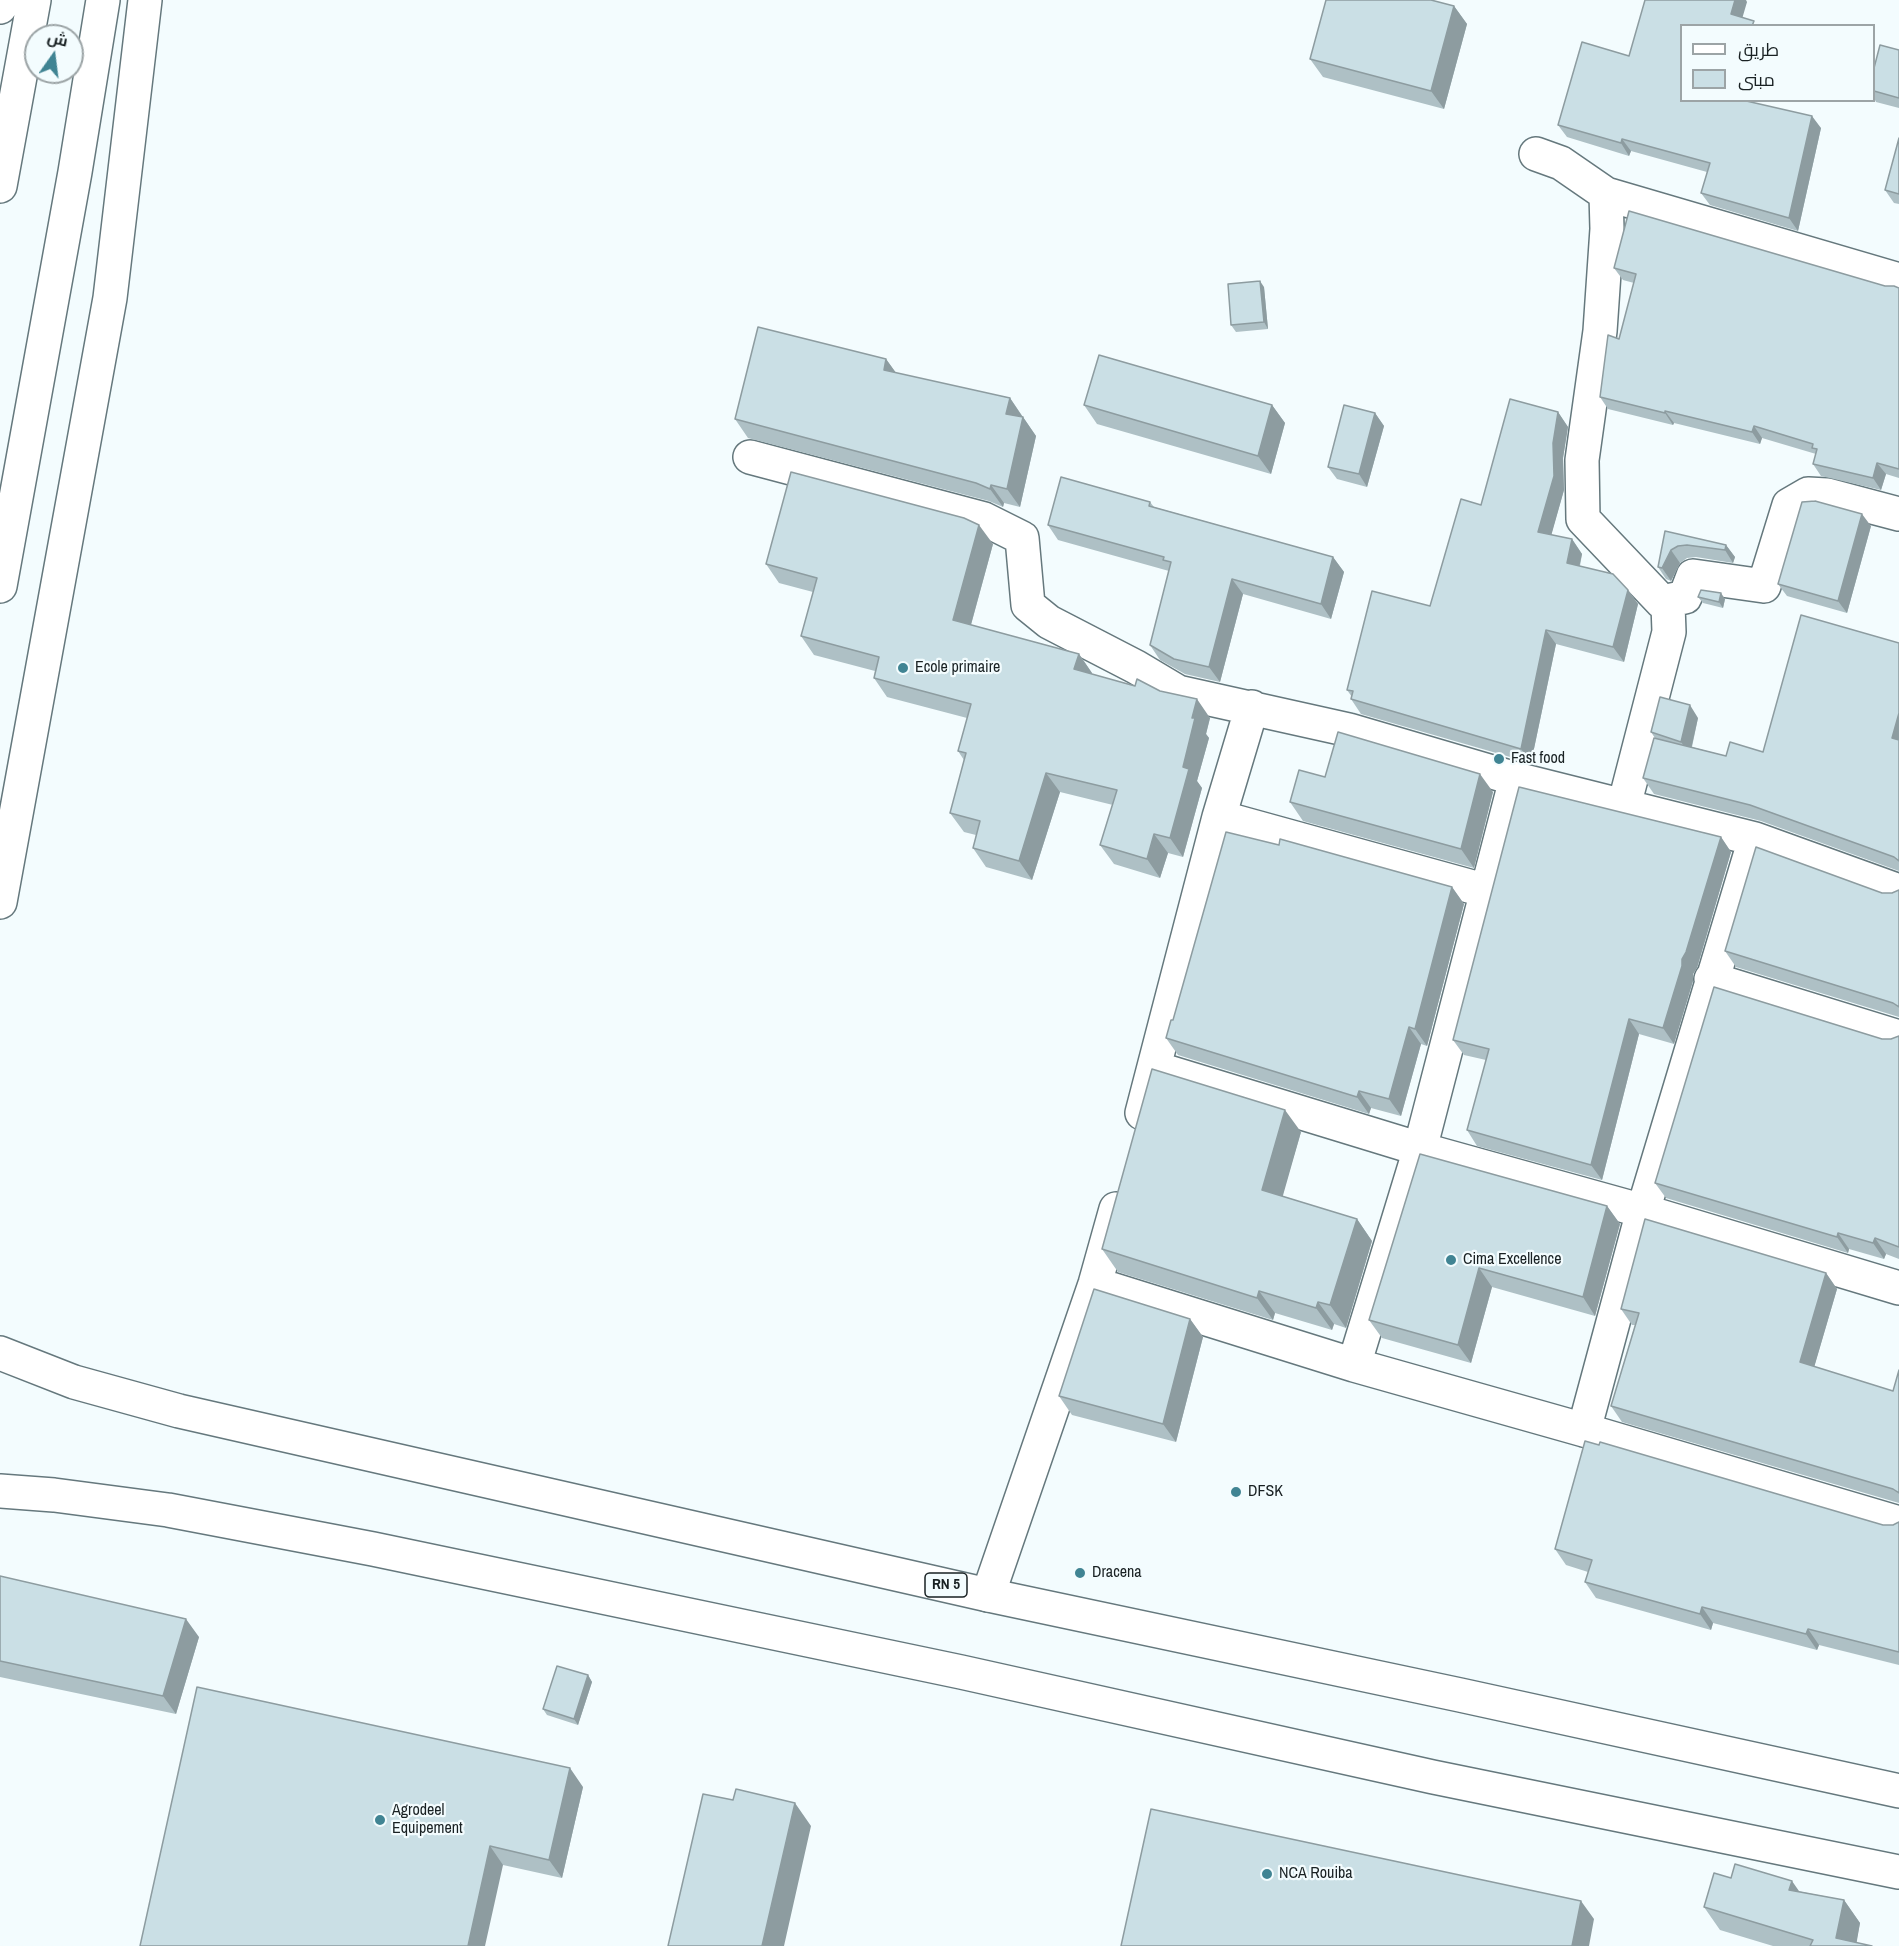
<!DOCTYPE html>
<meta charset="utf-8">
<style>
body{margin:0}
#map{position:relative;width:1899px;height:1946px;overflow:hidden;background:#f3fcfe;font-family:"Archivo Narrow",Cairo,sans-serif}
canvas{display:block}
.legend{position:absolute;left:1680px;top:24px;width:195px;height:78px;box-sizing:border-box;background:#f3fcfe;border:2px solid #9ca4a6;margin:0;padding:8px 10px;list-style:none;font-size:18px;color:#192123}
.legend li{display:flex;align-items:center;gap:12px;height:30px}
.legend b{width:30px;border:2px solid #9ca4a6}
.north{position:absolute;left:24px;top:24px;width:60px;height:60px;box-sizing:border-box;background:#f3fcfe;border:2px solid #9ca4a6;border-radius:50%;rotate:14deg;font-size:16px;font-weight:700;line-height:24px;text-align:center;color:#192123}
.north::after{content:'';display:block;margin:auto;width:21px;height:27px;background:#408493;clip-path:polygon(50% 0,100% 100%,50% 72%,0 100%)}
</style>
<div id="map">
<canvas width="1899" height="1946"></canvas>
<ul class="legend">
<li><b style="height:8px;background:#fff"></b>طريق</li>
<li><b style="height:16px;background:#cadfe5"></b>مبنى</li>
</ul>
<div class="north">ش</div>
</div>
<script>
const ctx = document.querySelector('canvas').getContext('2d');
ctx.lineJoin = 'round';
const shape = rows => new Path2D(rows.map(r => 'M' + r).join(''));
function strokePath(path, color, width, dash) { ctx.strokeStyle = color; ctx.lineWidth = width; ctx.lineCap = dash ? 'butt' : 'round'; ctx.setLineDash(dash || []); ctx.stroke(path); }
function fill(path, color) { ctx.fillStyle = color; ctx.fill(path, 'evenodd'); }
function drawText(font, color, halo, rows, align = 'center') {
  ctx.font = font + ' "Archivo Narrow",sans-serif'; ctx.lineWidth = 4.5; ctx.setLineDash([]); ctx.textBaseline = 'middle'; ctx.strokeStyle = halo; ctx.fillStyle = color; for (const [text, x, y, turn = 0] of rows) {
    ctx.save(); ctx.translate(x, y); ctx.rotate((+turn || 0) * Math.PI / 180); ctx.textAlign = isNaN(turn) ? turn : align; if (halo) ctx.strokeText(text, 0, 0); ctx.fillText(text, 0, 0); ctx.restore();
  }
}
const street = shape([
 [1536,154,1561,163,1606,194,1607,229,1600,331,1582,460,1583,519,1662,602,1668,605,1669,632,1624,806],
 [1606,194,1899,280],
 [750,457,984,519,1022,538,1028,605,1049,622,1136,667,1178,692,1349,730,1516,779,1755,839,1899,891],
 [1662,602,1685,597,1693,576,1764,586,1789,505,1808,494,1827,495,1899,514],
 [1219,817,1487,891],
 [1711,979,1899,1037],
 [1155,1068,1420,1149,1643,1211,1899,1288],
 [1142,1113,1219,817,1252,707],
 [1095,1284,1354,1365,1584,1430,1899,1523],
 [1354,1365,1420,1149,1516,779],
 [1584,1430,1643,1211,1755,839],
 [988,1595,1095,1284,1116,1209]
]);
const highway = shape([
 [0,7,1,0],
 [0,186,34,0],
 [0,586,75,172,103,0],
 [0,902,110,298,145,0],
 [0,1353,74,1382,179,1411,988,1595,1460,1695,1899,1791],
 [0,1491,54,1495,168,1510,373,1549,961,1672,1433,1777,1899,1872]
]);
strokePath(street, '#65787d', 36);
strokePath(highway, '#65787d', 36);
strokePath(street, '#fff', 33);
strokePath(highway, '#fff', 33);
fill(shape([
 [1747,2,1682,100,1821,128,1798,231,1710,205,1701,193,1707,172,1631,151,1629,156,1567,137,1558,125,1629,56],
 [1454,6,1467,24,1444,109,1323,77,1310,59],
 [1899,50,1899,108,1876,102,1874,98,1874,68],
 [1899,138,1899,204,1894,203,1885,190],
 [1614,268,1885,286,1899,288,1899,478,1886,474,1881,490,1821,476,1813,464,1816,454,1762,438,1760,444,1674,423,1673,425,1608,409,1600,397,1619,339,1634,283,1623,280],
 [1264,287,1268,329,1236,332,1231,325],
 [886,359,896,373,1010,398,1036,436,1020,507,1004,503,1003,507,989,501,748,438,735,419],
 [1084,405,1272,405,1285,423,1271,474,1097,424],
 [1558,412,1568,427,1563,458,1564,490,1551,535,1572,539,1582,554,1580,566,1628,590,1638,604,1624,662,1556,644,1531,763,1361,714,1351,699,1352,697,1347,690,1430,606,1481,505],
 [1375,413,1384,426,1367,487,1337,479,1328,467],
 [1150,502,1154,507,1333,557,1344,572,1331,619,1243,594,1220,682,1185,674,1160,660,1150,645,1169,571,1058,540,1048,525],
 [1871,526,1847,613,1787,596,1778,584],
 [1665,531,1726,545,1735,557,1733,563,1696,557,1687,558,1680,563,1671,581,1666,579,1658,567],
 [993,544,971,625,1079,654,1092,673,1092,674,1210,718,1206,734,1209,738,1197,781,1202,788,1183,857,1168,853,1160,878,1114,864,1100,845,1113,805,1060,792,1032,880,986,867,973,848,976,835,964,832,950,813,964,760,958,751,967,718,887,697,874,678,875,671,814,655,801,636,813,592,779,583,766,564],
 [1698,597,1725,599,1723,608,1703,603],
 [1899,643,1899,871,1761,821,1654,794,1643,778,1655,738,1651,732,1698,718,1692,747,1726,756,1763,752],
 [1325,777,1493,792,1474,868,1303,821,1290,802],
 [1721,837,1731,852,1697,968,1693,974,1693,981,1674,1044,1639,1034,1602,1180,1477,1146,1467,1130,1486,1060,1464,1055,1453,1040],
 [1279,845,1452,887,1464,904,1427,1046,1421,1044,1401,1116,1371,1108,1369,1114,1178,1055,1166,1038,1173,1020],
 [1899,890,1899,1017,1736,967,1725,951,1882,893,1892,893],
 [1899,1036,1899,1259,1886,1254,1884,1259,1849,1249,1848,1253,1666,1198,1655,1183,1882,1039,1891,1039],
 [1301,1132,1282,1196,1357,1219,1372,1241,1346,1328,1334,1324,1332,1330,1275,1313,1273,1320,1118,1272,1102,1249],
 [1607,1206,1620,1224,1595,1316,1492,1287,1471,1363,1382,1338,1369,1320],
 [1826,1273,1837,1289,1814,1367,1893,1391,1899,1370,1899,1503,1622,1422,1611,1406,1635,1325,1632,1325,1621,1309],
 [1190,1319,1203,1337,1176,1442,1072,1415,1059,1396],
 [1899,1522,1899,1665,1819,1645,1817,1650,1713,1623,1711,1630,1596,1598,1585,1582,1588,1572,1566,1565,1555,1549,1883,1525,1893,1525],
 [0,1576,199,1637,176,1714,0,1677],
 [588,1675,592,1682,578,1725,547,1715,543,1709],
 [583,1787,562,1878,503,1865,140,1946],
 [1731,1878,1844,1900,1860,1923,1856,1943,1872,1946,1773,1946,1720,1930,1704,1907]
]), '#aec0c5');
fill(shape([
 [1735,0,1746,0,1747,2,1740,26,1731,14],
 [1454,6,1467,24,1444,109,1431,91],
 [1812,116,1821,128,1798,231,1789,218],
 [1622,139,1631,151,1629,156,1621,143],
 [1260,281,1264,287,1268,329,1264,322],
 [886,359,899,377,884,370],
 [1010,398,1022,416,1019,432,1006,414],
 [1272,405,1285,423,1271,474,1258,456],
 [1665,411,1674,423,1673,425,1665,413],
 [1558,412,1568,427,1563,458,1564,490,1548,547,1538,532,1553,443],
 [1375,413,1384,426,1367,487,1359,474],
 [1023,417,1036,436,1020,507,1007,489],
 [1754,426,1762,438,1760,444,1752,432],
 [1877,463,1886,474,1881,490,1873,478],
 [991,485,1004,503,1003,507,990,489],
 [1862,514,1871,526,1847,613,1838,601],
 [979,525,993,544,967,639,953,620],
 [1572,539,1582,554,1577,577,1567,563],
 [1726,545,1735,557,1733,563,1725,550],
 [1671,550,1680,563,1671,581,1662,568],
 [1333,557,1344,572,1331,619,1321,604],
 [1232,579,1243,594,1220,682,1209,667],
 [1628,590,1638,604,1624,662,1613,647],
 [1721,593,1725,599,1723,608,1719,602],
 [1546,630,1556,644,1531,763,1521,749],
 [1079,654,1092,673,1088,688,1074,669],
 [1197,699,1210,718,1206,734,1209,738,1197,781,1202,788,1183,857,1170,838,1192,718],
 [1690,705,1698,718,1690,754,1681,742],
 [1899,713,1899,748,1892,738],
 [1046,773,1060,792,1032,880,1019,861],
 [1480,774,1493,792,1474,868,1461,849],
 [1154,834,1168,853,1160,878,1147,859],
 [1721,837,1731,852,1697,968,1693,974,1693,981,1674,1044,1663,1028,1682,959],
 [1452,887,1464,904,1427,1046,1415,1029],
 [1629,1019,1639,1034,1602,1180,1591,1165],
 [1409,1027,1421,1044,1401,1116,1389,1099],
 [1359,1091,1371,1108,1369,1114,1357,1097],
 [1285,1110,1301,1132,1278,1213,1262,1190],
 [1607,1206,1620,1224,1595,1316,1583,1297],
 [1357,1219,1372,1241,1346,1328,1330,1305],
 [1838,1233,1849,1249,1848,1253,1837,1237],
 [1875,1238,1886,1254,1884,1259,1873,1243],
 [1479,1268,1492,1287,1471,1363,1458,1345],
 [1826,1273,1837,1289,1811,1378,1800,1362],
 [1259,1291,1275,1313,1273,1320,1257,1298],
 [1318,1302,1334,1324,1332,1330,1316,1308],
 [1190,1319,1203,1337,1176,1442,1163,1424],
 [1702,1607,1713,1623,1711,1630,1700,1614],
 [186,1619,199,1637,176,1714,163,1696],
 [1808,1629,1819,1645,1817,1650,1806,1634],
 [588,1675,592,1682,578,1725,574,1719],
 [570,1768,583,1787,562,1878,549,1860],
 [795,1803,811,1826,784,1946,762,1946],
 [490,1846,503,1865,485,1946,468,1946],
 [1792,1881,1808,1904,1789,1890],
 [1844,1900,1860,1923,1856,1946,1836,1938],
 [1581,1901,1594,1919,1589,1946,1572,1946]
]), '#8d9ca0');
const building = shape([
 [1326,0,1431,0,1454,6,1431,91,1310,59,1326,0],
 [1645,0,1735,0,1731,14,1754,21,1752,26,1682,26,1682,100,1742,100,1812,116,1789,218,1701,193,1710,163,1622,139,1621,143,1558,125,1582,42,1629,56,1645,0],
 [1880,45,1899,50,1899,98,1874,91,1874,68,1880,45],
 [1899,138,1899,194,1885,190,1899,138],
 [1629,211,1885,286,1894,286,1899,288,1899,469,1877,463,1873,478,1813,464,1817,449,1812,448,1813,444,1754,426,1752,432,1665,411,1665,413,1600,397,1608,335,1619,339,1636,274,1614,268,1629,211],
 [1260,281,1264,322,1231,325,1228,284,1260,281],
 [758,327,886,359,884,370,1010,398,1006,414,1023,417,1007,489,991,485,990,489,976,483,735,419,758,327],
 [1099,355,1272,405,1258,456,1084,405,1099,355],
 [1510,399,1558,412,1553,443,1554,476,1538,532,1572,539,1567,563,1613,574,1628,590,1613,647,1546,630,1521,749,1351,699,1353,691,1347,690,1372,591,1430,606,1461,499,1481,505,1510,399],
 [1344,405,1375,413,1359,474,1328,467,1344,405],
 [791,472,964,518,979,525,953,620,1079,654,1074,669,1135,686,1137,679,1160,691,1197,699,1192,718,1195,718,1183,767,1189,769,1170,838,1154,834,1147,859,1100,845,1117,790,1046,773,1019,861,973,848,980,821,950,813,966,753,958,751,971,704,874,678,879,657,801,636,817,578,766,564,791,472],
 [1061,477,1150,502,1149,506,1333,557,1321,604,1232,579,1209,667,1174,659,1150,645,1171,562,1163,560,1164,557,1048,525,1061,477],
 [1815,501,1862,514,1838,601,1778,584,1802,502,1815,501],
 [1665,531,1726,545,1725,550,1687,545,1678,546,1671,550,1662,568,1658,567,1665,531],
 [1701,590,1721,593,1719,602,1698,597,1701,590],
 [1801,615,1899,643,1899,713,1892,738,1899,740,1899,861,1894,857,1750,805,1643,778,1654,738,1726,756,1730,742,1763,752,1801,615],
 [1660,697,1690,705,1681,742,1651,732,1660,697],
 [1338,732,1480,774,1461,849,1290,802,1299,770,1325,777,1338,732],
 [1519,787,1721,837,1686,952,1682,959,1682,966,1663,1028,1629,1019,1591,1165,1467,1130,1489,1049,1453,1040,1519,787],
 [1226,832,1279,845,1280,839,1452,887,1415,1029,1409,1027,1389,1099,1359,1091,1357,1097,1166,1038,1171,1020,1173,1020,1226,832],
 [1756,847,1882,893,1892,893,1899,890,1899,1007,1893,1003,1725,951,1756,847],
 [1714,987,1882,1039,1891,1039,1899,1036,1899,1247,1875,1238,1873,1243,1838,1233,1837,1237,1655,1183,1714,987],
 [1152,1069,1285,1110,1262,1190,1357,1219,1330,1305,1318,1302,1316,1308,1259,1291,1257,1298,1102,1249,1152,1069],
 [1420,1154,1607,1206,1583,1297,1479,1268,1458,1345,1369,1320,1420,1154],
 [1645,1219,1826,1273,1800,1362,1893,1391,1899,1370,1899,1493,1893,1489,1611,1406,1639,1313,1621,1309,1645,1219],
 [1094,1289,1190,1319,1163,1424,1059,1396,1094,1289],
 [1585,1441,1599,1445,1600,1442,1883,1525,1893,1525,1899,1522,1899,1652,1808,1629,1806,1634,1702,1607,1700,1614,1585,1582,1592,1560,1555,1549,1585,1441],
 [0,1576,186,1619,163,1696,0,1661,0,1576],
 [557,1666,588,1675,574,1719,543,1709,557,1666],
 [197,1687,570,1768,549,1860,490,1846,468,1946,140,1946,197,1687],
 [736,1789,795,1803,762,1946,668,1946,703,1794,733,1800,736,1789],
 [1151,1809,1581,1901,1572,1946,1121,1946,1151,1809],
 [1735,1864,1792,1881,1789,1890,1844,1900,1836,1938,1872,1946,1810,1946,1813,1940,1704,1907,1714,1873,1731,1878,1735,1864]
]);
fill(building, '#cadfe5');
strokePath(building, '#8d9ca0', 1.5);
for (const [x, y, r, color] of [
 [903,668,6,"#408493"],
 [1499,759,6,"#408493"],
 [1451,1260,6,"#408493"],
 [1236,1492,6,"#408493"],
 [1080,1573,6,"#408493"],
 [380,1820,6,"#408493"],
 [1267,1874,6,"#408493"]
]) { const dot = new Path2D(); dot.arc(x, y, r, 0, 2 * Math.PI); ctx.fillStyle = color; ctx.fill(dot); strokePath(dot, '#f3fcfe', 2); }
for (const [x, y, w] of [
 [946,1585,42]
]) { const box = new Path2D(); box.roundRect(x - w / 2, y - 12, w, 24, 4.5); ctx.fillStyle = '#f3fcfe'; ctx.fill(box); strokePath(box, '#192123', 1.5); }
drawText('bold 15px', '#192123', null, [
 ["RN 5",946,1585]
]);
drawText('16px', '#192123', '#f3fcfe', [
 ["Ecole primaire",915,668],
 ["Fast food",1511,759],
 ["Cima Excellence",1463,1260],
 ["DFSK",1248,1492],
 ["Dracena",1092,1573],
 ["Agrodeel",392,1811],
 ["Equipement",392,1829],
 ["NCA Rouiba",1279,1874]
], 'left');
</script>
